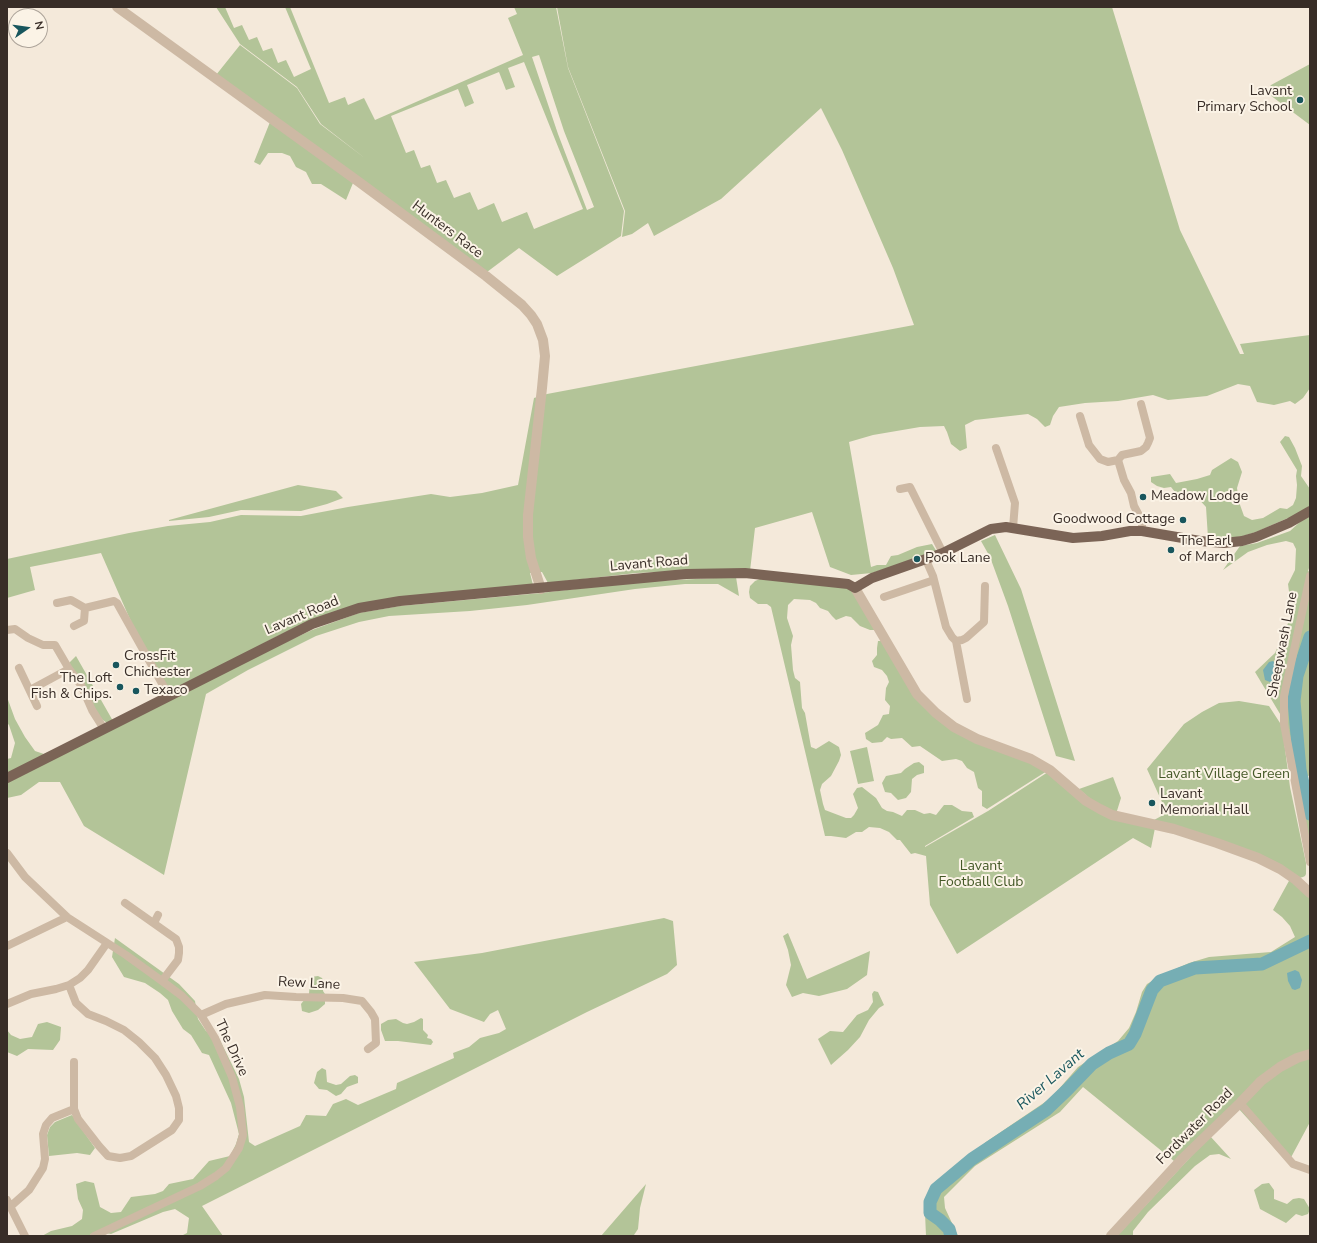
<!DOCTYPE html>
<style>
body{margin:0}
#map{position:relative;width:1317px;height:1243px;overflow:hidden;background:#f4e9da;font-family:"Nunito Sans",sans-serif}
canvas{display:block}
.frame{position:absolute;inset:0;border:8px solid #382d27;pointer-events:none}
.north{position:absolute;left:8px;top:8px;width:40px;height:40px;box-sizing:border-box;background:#fbf3e6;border:1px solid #ada49a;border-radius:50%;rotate:77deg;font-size:11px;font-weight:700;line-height:16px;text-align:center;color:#382d27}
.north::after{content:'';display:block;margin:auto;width:14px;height:18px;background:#18565d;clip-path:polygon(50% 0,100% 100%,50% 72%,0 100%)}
</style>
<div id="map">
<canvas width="1317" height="1243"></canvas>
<div class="frame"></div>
<div class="north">N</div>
</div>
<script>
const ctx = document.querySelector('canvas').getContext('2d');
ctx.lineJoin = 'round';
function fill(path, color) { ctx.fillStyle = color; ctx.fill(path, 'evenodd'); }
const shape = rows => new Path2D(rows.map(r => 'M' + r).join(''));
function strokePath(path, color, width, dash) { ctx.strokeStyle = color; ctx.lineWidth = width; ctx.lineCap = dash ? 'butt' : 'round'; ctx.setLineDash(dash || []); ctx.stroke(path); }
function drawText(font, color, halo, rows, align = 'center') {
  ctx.font = font + ' "Nunito Sans",sans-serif'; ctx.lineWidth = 4; ctx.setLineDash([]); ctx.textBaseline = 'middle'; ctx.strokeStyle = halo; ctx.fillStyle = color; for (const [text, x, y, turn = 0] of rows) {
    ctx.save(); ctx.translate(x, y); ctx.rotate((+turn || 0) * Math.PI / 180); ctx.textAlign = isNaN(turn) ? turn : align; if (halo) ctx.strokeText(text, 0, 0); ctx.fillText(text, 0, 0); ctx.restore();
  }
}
fill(shape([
 [216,7,225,7,234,28,242,25,249,40,257,37,263,51,272,48,278,63,286,60,294,77,311,69,285,7,290,7,329,103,345,97,348,105,364,98,375,120,523,55,508,18,517,14,514,7,556,7,568,68,624,211,621,236,557,276,519,248,487,272,216,75,240,45,297,88,320,124,366,159,321,124,297,87,240,44],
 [539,55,564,131,594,207,587,210,558,134,532,57],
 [524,62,583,209,534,229,527,212,502,222,494,203,478,210,470,192,454,198,446,180,437,183,430,165,421,168,414,150,406,153,391,116,458,89,465,107,474,103,467,85,499,72,506,90,515,87,508,68],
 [557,7,1112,7,1180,230,1240,354,1244,354,1240,344,1310,335,1310,388,1303,398,1295,404,1290,401,1274,405,1257,402,1250,386,1238,384,1207,396,1168,400,1153,395,1118,401,1085,403,1059,407,1053,416,1050,425,1045,427,1037,419,1028,414,975,420,965,425,967,448,960,451,951,444,947,432,944,426,920,427,873,435,849,442,871,567,877,565,886,565,891,556,898,555,917,547,932,544,937,552,872,573,851,575,830,567,812,512,755,528,750,571,685,571,636,573,548,583,542,572,530,573,533,585,399,598,311,621,280,635,169,692,132,624,101,553,30,567,35,590,7,598,7,559,129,533,168,526,210,522,241,515,301,516,348,507,431,494,450,497,482,493,518,485,534,398,547,394,914,325,893,268,842,150,821,108,721,199,654,236,648,223,632,234,622,237,625,211,568,67],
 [1310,64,1310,125,1266,92,1271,85],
 [270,122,353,183,346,200,321,184,312,184,306,172,296,167,290,156,282,153,268,153,260,165,254,162],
 [1285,436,1289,437,1295,448,1302,466,1301,476,1310,489,1310,565,1308,571,1310,572,1310,775,1296,783,1286,724,1255,672,1275,653,1289,621,1291,607,1288,584,1295,570,1296,549,1293,543,1286,541,1267,545,1248,552,1223,570,1240,546,1257,543,1290,531,1301,521,1288,518,1256,532,1243,536,1231,538,1208,538,1206,507,1195,495,1190,494,1183,496,1175,492,1171,487,1164,488,1157,486,1151,482,1151,477,1170,474,1176,483,1197,479,1210,475,1212,470,1231,458,1238,462,1242,472,1237,488,1239,502,1244,516,1252,520,1263,518,1280,508,1287,509,1293,505,1296,498,1297,485,1296,476,1297,470,1280,442],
 [298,485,336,491,343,498,327,504,301,511,241,510,209,517,169,521,169,520],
 [995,535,1021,589,1075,761,1056,756,1008,606,990,557,981,541],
 [736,577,739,596,718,584,685,584,635,589,527,605,470,611,389,616,359,622,316,636,248,670,206,694,164,875,84,826,60,782,39,782,21,795,7,798,7,759,11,758,15,743,9,725,7,723,7,697,15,719,25,737,35,751,44,754,312,630,359,613,400,606,541,593,635,582],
 [760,579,847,588,853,591,876,630,870,630,860,626,851,617,846,616,836,620,832,616,828,611,820,608,816,603,810,600,794,599,788,605,787,618,793,636,791,645,793,670,795,678,800,682,802,708,805,713,811,747,816,749,829,741,839,747,841,755,839,761,831,776,822,784,820,790,823,804,825,810,846,818,851,818,854,815,858,808,853,794,857,788,862,787,876,798,882,808,887,811,893,812,902,816,907,810,915,810,924,814,930,813,936,815,944,805,952,805,962,811,972,812,974,817,925,846,925,847,988,811,1048,772,1085,802,1155,828,1151,848,1133,838,957,954,930,905,926,856,915,853,911,854,900,840,897,840,889,832,880,828,869,827,862,832,856,832,846,838,831,836,825,836,771,607,767,604,758,604,750,598,749,592,750,586,755,581],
 [878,641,883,641,935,714,1047,771,987,809,982,806,982,791,978,788,974,772,967,768,962,761,956,759,942,761,920,746,912,747,902,738,891,739,887,737,882,742,872,743,866,739,865,733,878,725,883,715,889,714,890,706,885,700,886,688,889,682,887,676,882,670,874,667,872,661,877,655,877,648],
 [76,656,113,721,107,723,100,718,68,664],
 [1239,701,1269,706,1282,726,1290,787,1306,863,1306,874,1305,876,1303,877,1299,878,1154,820,1167,813,1147,769,1184,724,1202,712,1219,703],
 [867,747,874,781,858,784,850,751],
 [919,762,924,766,924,773,917,775,912,779,911,792,906,798,898,800,891,793,885,792,882,783,886,776,901,773,905,769,914,763],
 [1113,777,1121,798,1116,814,1101,808,1079,789],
 [1310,782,1310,848,1298,789],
 [1290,879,1310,896,1310,1122,1288,1163,1238,1108,1174,1161,1083,1087,1060,1112,975,1166,944,1197,945,1208,958,1236,926,1236,925,1213,926,1201,935,1185,969,1158,986,1142,1051,1098,1078,1067,1118,1041,1129,1028,1136,1012,1142,992,1147,984,1162,975,1189,963,1209,957,1271,952,1295,937,1290,926,1282,917,1273,910],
 [664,918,673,921,677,965,667,974,587,1012,202,1206,223,1236,181,1236,187,1233,189,1218,175,1209,163,1212,111,1234,97,1231,88,1236,42,1236,51,1231,72,1226,82,1219,83,1210,78,1199,76,1184,85,1181,94,1183,100,1207,111,1213,121,1212,131,1197,155,1194,163,1191,169,1184,193,1179,209,1161,230,1156,236,1144,239,1134,231,1103,209,1055,202,1053,191,1035,183,1029,172,1011,168,1000,160,993,145,983,124,977,112,957,115,938,179,984,195,1001,198,1019,206,1031,218,1036,239,1079,244,1097,249,1142,255,1146,300,1126,306,1115,326,1116,333,1104,346,1099,358,1105,396,1089,397,1083,454,1058,453,1053,469,1047,480,1038,499,1033,506,1029,498,1010,490,1014,484,1022,450,1009,414,962,482,953],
 [788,933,807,979,870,951,867,975,847,989,819,996,803,993,792,997,786,985,791,965,788,950,783,936],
 [318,976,322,978,324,982,323,991,325,994,325,1004,318,1010,309,1013,302,1011,301,1004,309,994,310,979,311,977],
 [874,991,878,992,884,1005,879,1008,869,1020,860,1037,848,1050,831,1065,818,1039,830,1031,843,1032,857,1015,868,1010,873,1002,872,994],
 [421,1018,423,1019,423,1030,428,1035,427,1038,431,1039,433,1042,431,1045,398,1041,385,1041,381,1030,381,1024,388,1020,396,1019,403,1023,407,1024,414,1022],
 [47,1022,61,1027,60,1040,53,1050,28,1049,17,1056,7,1052,7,1030,11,1035,20,1039,32,1037,38,1024],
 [322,1068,326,1070,327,1082,336,1085,341,1084,350,1076,355,1075,358,1077,358,1083,347,1087,341,1094,336,1096,327,1090,319,1089,314,1083,317,1072],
 [72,1115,95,1148,90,1155,77,1153,49,1156,47,1135,50,1127,55,1122],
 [1210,1136,1231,1159,1219,1154,1210,1155,1195,1166,1148,1212,1133,1231,1133,1236,1117,1236],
 [1269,1183,1274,1190,1274,1199,1287,1204,1293,1199,1299,1198,1304,1199,1310,1209,1308,1214,1302,1216,1296,1214,1286,1223,1260,1209,1254,1190,1262,1184],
 [646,1184,640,1208,638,1229,634,1235,630,1236,601,1236]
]), '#b3c498');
fill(shape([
 [1273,661,1277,665,1276,677,1273,681,1270,682,1265,680,1263,670,1269,662],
 [1295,970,1299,972,1302,980,1300,988,1295,990,1292,989,1288,981,1287,973]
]), '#76aeb4');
strokePath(shape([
 [1310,637,1297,676,1294,701,1300,770,1310,814],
 [951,1236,949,1229,940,1220,930,1213,930,1202,936,1189,972,1159,1046,1110,1067,1090,1092,1064,1109,1053,1129,1044,1135,1034,1152,990,1160,981,1195,968,1262,964,1310,941]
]), '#76aeb4', 13);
strokePath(shape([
 [1080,416,1089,445,1100,459,1108,462,1118,460,1122,455,1141,451,1146,447,1148,443,1150,438,1141,404],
 [996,448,1015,503,1013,528],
 [1118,460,1124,480,1131,493,1134,506,1142,521,1142,531],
 [900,489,910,487,943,553],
 [926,560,933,576,946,627,952,637,956,641,962,640,966,638,984,622,985,586],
 [1310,576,1284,696,1284,724,1310,862],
 [884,597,934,580],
 [57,603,71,600,85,608,84,621,74,626],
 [85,608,114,601,117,603,169,696],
 [7,630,15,629,28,638,43,645,55,645,69,669,81,685,92,710,104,729],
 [956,641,967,699],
 [19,668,37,706],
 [30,690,69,669],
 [7,853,25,877,67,917,126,955,162,981,182,996,201,1015,215,1038,232,1077,240,1107,243,1135,239,1148,226,1168,216,1176,200,1186,94,1236],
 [125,903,176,939,179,947,179,953,178,960,162,981],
 [154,923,158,915],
 [7,946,67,917],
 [7,1004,31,994,56,989,69,985,80,978,88,970,107,943],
 [201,1015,226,1004,265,995,296,997,343,998,362,1001,371,1012,375,1019,376,1043,368,1049],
 [1240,1103,1293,1164,1310,1170],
 [74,1109,74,1062],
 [7,1200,25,1236],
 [11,1206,29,1190,43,1168,45,1159,43,1134,46,1125,52,1118,74,1109,78,1119,99,1146,108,1156,120,1158,131,1156,172,1130,179,1120,179,1108,176,1096,166,1075,155,1058,139,1042,124,1030,106,1021,88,1014,76,1003,69,985]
]), '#cdb9a4', 8);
strokePath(shape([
 [117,7,359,182,486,276,522,305,531,315,537,324,543,340,545,356,542,388,528,515,528,537,531,558,541,589],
 [855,588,917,694,936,713,954,727,977,739,1031,759,1050,770,1086,801,1100,809,1112,815,1174,829,1217,843,1258,858,1280,869,1296,880,1310,893],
 [1111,1236,1183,1158,1240,1103,1261,1081,1280,1067,1297,1058,1310,1054]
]), '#cdb9a4', 10);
strokePath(shape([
 [7,778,312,624,359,608,400,601,686,574,745,573,848,584,855,588,872,578,943,553,991,529,1006,527,1073,538,1102,536,1130,531,1142,531,1200,541,1224,543,1242,541,1256,537,1289,523,1310,511]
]), '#7b6456', 10);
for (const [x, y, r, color] of [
 [1300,100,4,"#18565d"],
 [1143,497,4,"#18565d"],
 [1183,520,4,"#18565d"],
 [1171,550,4,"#18565d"],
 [917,559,4,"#18565d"],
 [116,665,4,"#18565d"],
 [120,687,4,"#18565d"],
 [136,691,4,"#18565d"],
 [1152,803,4,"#18565d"]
]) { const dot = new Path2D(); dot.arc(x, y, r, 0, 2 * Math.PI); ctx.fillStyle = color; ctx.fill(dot); strokePath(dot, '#fbf3e6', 1.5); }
drawText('14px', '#382d27', '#fbf3e6', [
 ["Lavant",1292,92,"right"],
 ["Primary School",1292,108,"right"],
 ["Meadow Lodge",1151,497],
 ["Goodwood Cottage",1175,520,"right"],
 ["The Earl",1179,542],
 ["of March",1179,558],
 ["Pook Lane",925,559],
 ["CrossFit",124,657],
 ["Chichester",124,673],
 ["The Loft",112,679,"right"],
 ["Fish & Chips.",112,695,"right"],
 ["Texaco",144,691],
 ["Lavant",1160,795],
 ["Memorial Hall",1160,811]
], 'left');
drawText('14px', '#382d27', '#fbf3e6', [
 ["Hunters Race",447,230,37],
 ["Lavant Road",649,564,-5],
 ["Lavant Road",302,616,-23],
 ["Sheepwash Lane",1283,645,-79],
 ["Rew Lane",309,984,3],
 ["The Drive",231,1048,65],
 ["Fordwater Road",1195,1127,-45]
]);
drawText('14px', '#455928', '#fbf3e6', [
 ["Lavant Village Green",1224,775],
 ["Lavant",981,867],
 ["Football Club",981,883]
]);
drawText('italic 15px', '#18565d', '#fbf3e6', [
 ["River Lavant",1051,1080,-41]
]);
</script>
